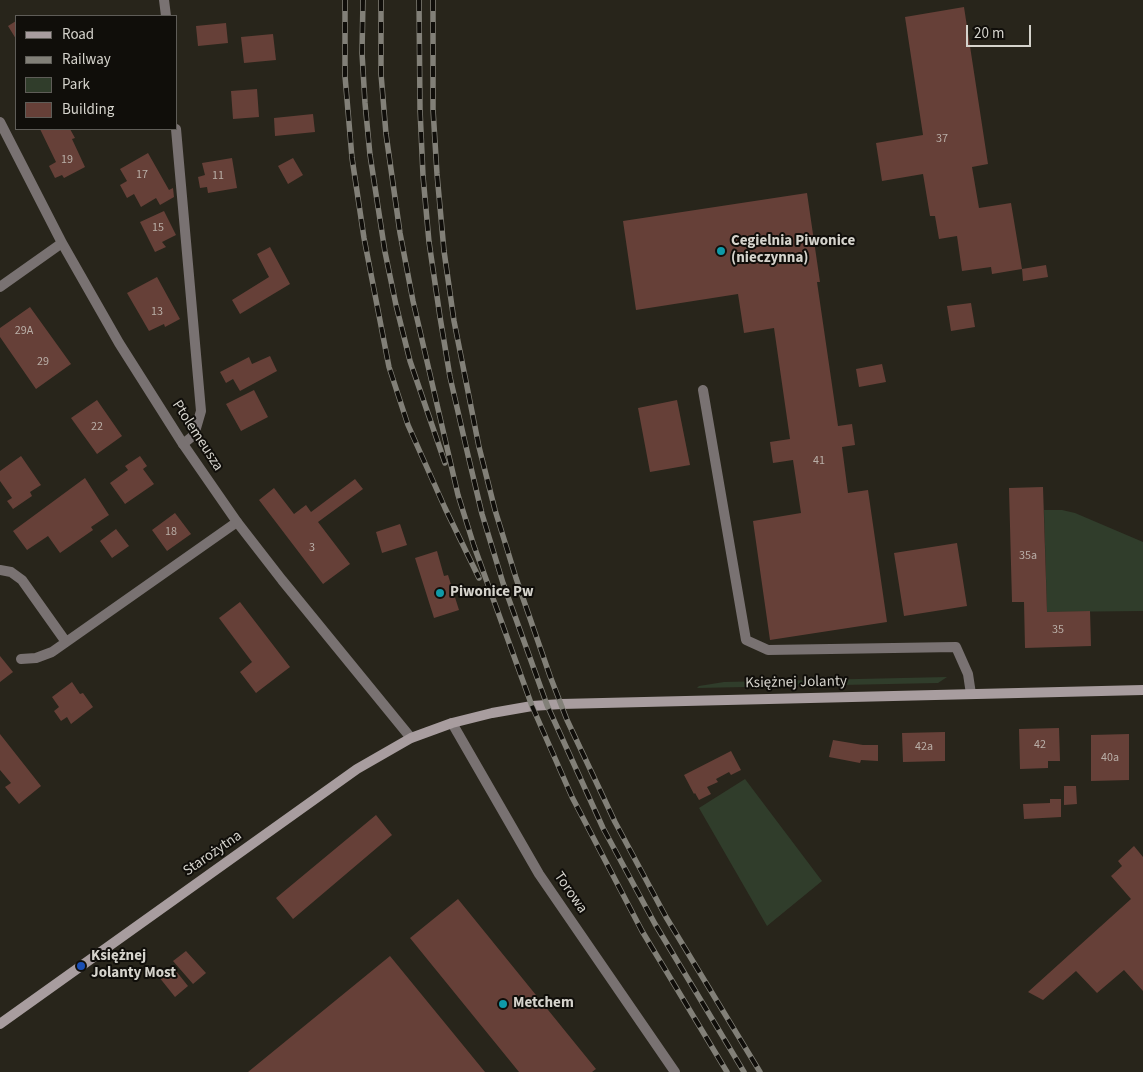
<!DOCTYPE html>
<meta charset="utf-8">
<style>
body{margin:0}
#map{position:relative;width:1143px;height:1072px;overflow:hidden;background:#28251b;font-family:"Source Sans 3",sans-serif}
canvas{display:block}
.legend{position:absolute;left:15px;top:15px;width:162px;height:115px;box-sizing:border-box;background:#100e0a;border:1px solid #5f5d58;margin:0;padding:6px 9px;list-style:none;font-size:15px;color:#d5d3cc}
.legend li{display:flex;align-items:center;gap:10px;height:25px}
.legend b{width:25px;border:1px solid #5f5d58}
.scale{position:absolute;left:966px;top:25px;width:65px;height:22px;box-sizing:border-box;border:2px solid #d5d3cc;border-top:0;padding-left:6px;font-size:15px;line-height:18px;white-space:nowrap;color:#d5d3cc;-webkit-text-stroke:4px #100e0a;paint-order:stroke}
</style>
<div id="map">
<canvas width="1143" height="1072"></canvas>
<ul class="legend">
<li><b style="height:6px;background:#a89d9f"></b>Road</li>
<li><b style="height:6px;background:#828078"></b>Railway</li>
<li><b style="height:14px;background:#303d2b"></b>Park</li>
<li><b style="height:14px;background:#664038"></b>Building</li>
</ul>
<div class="scale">20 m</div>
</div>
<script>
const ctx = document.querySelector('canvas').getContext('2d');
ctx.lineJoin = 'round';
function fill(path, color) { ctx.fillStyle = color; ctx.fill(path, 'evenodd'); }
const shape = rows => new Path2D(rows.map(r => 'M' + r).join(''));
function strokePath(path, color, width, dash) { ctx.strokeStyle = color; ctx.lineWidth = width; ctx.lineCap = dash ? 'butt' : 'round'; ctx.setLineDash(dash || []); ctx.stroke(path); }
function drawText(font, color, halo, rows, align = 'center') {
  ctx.font = font + ' "Source Sans 3",sans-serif'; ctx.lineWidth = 4; ctx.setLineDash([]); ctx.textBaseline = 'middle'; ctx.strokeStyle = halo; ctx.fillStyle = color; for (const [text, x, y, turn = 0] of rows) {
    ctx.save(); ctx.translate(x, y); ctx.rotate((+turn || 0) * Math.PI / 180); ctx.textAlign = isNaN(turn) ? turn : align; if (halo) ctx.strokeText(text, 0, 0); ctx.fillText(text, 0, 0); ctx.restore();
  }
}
fill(shape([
 [1044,510,1062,510,1075,513,1143,542,1143,611,1047,612],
 [947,677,938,683,697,688,699,686,724,682],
 [745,779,822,881,767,926,699,808]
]), '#303d2b');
fill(shape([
 [964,7,988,164,972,167,979,208,1011,203,1022,269,992,274,991,267,962,271,957,236,939,239,935,216,930,216,923,174,882,181,876,143,923,135,905,17],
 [16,21,16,39,8,26],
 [226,23,228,43,198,46,196,26],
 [273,34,276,60,244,63,241,37],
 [257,89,259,117,233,119,231,91],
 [313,114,315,132,275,136,274,118],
 [40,129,70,129,75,138,72,139,85,167,64,178,62,175,55,178,49,166,56,162],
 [148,153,169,190,173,188,174,197,160,205,156,198,141,207,134,194,127,198,120,185,127,181,120,169],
 [232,158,237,188,208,193,207,187,200,188,198,177,205,175,202,163],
 [293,158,303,175,288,184,278,166],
 [807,193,820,282,817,282,838,426,852,424,855,445,842,447,848,493,868,490,887,622,770,640,753,521,801,513,793,460,773,463,770,442,790,439,774,328,744,333,738,294,636,310,623,221],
 [164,211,176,235,162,242,166,247,155,252,140,222],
 [270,247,290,284,240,314,232,300,269,277,257,254],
 [1046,265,1048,277,1023,281,1022,269],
 [157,277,180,319,165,327,164,324,149,331,127,293],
 [971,303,975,327,951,331,947,306],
 [30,307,71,364,36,389,0,337,0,328],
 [270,356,277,371,240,391,233,379,226,383,220,372,249,357,252,364],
 [882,364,886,382,859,387,856,369],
 [254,390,268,417,241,431,226,404],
 [97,400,122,436,97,454,71,418],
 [677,400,690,465,650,472,638,408],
 [21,456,41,485,30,492,32,496,13,509,7,501,12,498,0,481,0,471],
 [140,456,147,466,143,469,154,484,125,504,110,483,128,470,125,466],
 [85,478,109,515,91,527,93,530,60,553,48,536,27,550,13,531],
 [355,479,363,489,318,522,350,564,323,584,259,500,274,488,294,514,306,505,311,512],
 [1043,487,1047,612,1090,611,1091,646,1025,648,1024,602,1012,602,1009,488],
 [175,513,191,534,167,551,152,530],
 [400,524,407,545,382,553,376,532],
 [116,529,129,546,112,558,100,541],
 [957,543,967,606,904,616,894,553],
 [437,551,444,576,448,575,459,610,434,618,415,558],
 [240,602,290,667,256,693,240,672,252,662,219,618],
 [0,656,13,672,0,682],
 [72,682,80,694,83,693,93,707,71,724,67,717,61,721,54,711,59,707,52,697],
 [1059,728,1060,761,1048,761,1048,768,1020,769,1019,729],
 [945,732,945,761,903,762,902,733],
 [0,734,41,786,19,804,5,787,11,783,0,770],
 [1129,734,1129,780,1091,781,1091,735],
 [833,740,863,745,878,745,878,761,861,760,860,763,829,757],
 [731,751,741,770,731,775,729,772,716,779,718,782,707,787,711,794,699,800,695,793,694,794,684,775],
 [1064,786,1076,786,1077,804,1064,805],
 [1050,799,1061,799,1061,817,1024,819,1023,804,1050,803],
 [376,815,392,835,293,919,276,898],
 [1134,846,1143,857,1143,991,1124,970,1097,993,1076,971,1043,1000,1028,992,1131,899,1111,876,1122,866,1118,861],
 [458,899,596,1069,592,1072,519,1072,410,938],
 [186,951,206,973,193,984,173,961],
 [390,956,485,1072,248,1072],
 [172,966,188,986,175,997,159,977]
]), '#664038');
strokePath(shape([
 [164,0,166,16],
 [176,129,201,411,194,435,183,444],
 [703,390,746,640,768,650,956,647,968,674,971,694],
 [0,570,11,572,22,580,66,642],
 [21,659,36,658,52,652,237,522]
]), '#797272', 10);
strokePath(shape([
 [0,122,62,243,119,343,183,444,237,522,282,580,411,738],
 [0,287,62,243],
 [452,723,539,874,675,1072]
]), '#797272', 10);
strokePath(shape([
 [0,1024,357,769,411,738,452,723,492,713,532,706,561,704,1143,690]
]), '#a89d9f', 10);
const rail = shape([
 [345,0,345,76,352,158,364,238,389,367,408,425,445,508,479,578],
 [363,0,362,53,365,103,370,155,385,252,396,305,410,361,445,463],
 [381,0,381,74,386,134,400,233,413,301,458,495,474,546,532,706,572,797,642,931,727,1072],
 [419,0,420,109,423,176,429,242,440,317,450,377,467,451,482,514,503,583,547,705,603,828,655,924,744,1072],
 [433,0,433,109,437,174,444,251,454,321,479,447,495,510,516,578,550,676,567,720,615,822,666,917,760,1072]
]);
strokePath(rail, '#828078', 5.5);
strokePath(rail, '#100e0a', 4, [11]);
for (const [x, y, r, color] of [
 [721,251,5,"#0f9aa8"],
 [440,593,5,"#0f9aa8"],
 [81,966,5,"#1a4fb4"],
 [503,1004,5,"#0f9aa8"]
]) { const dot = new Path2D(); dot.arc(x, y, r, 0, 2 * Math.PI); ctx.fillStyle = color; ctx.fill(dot); strokePath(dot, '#100e0a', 2); }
drawText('12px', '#b9aea7', null, [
 ["37",942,139],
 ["19",67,160],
 ["17",142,175],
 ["11",218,176],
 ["15",158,228],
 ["13",157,312],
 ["29A",24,331],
 ["29",43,362],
 ["22",97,427],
 ["41",819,461],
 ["18",171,532],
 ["3",312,548],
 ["35a",1028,556],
 ["35",1058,630],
 ["42",1040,745],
 ["42a",924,747],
 ["40a",1110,758]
]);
drawText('bold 15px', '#d5d3cc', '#100e0a', [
 ["Cegielnia Piwonice",731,242],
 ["(nieczynna)",731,259],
 ["Piwonice Pw",450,593],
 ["Księżnej",91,957],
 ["Jolanty Most",91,974],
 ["Metchem",513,1004]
], 'left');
drawText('15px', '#d5d3cc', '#100e0a', [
 ["Ptolemeusza",197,436,57],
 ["Księżnej Jolanty",796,683,-1],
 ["Starożytna",213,854,-35],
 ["Torowa",570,893,55]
]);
</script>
